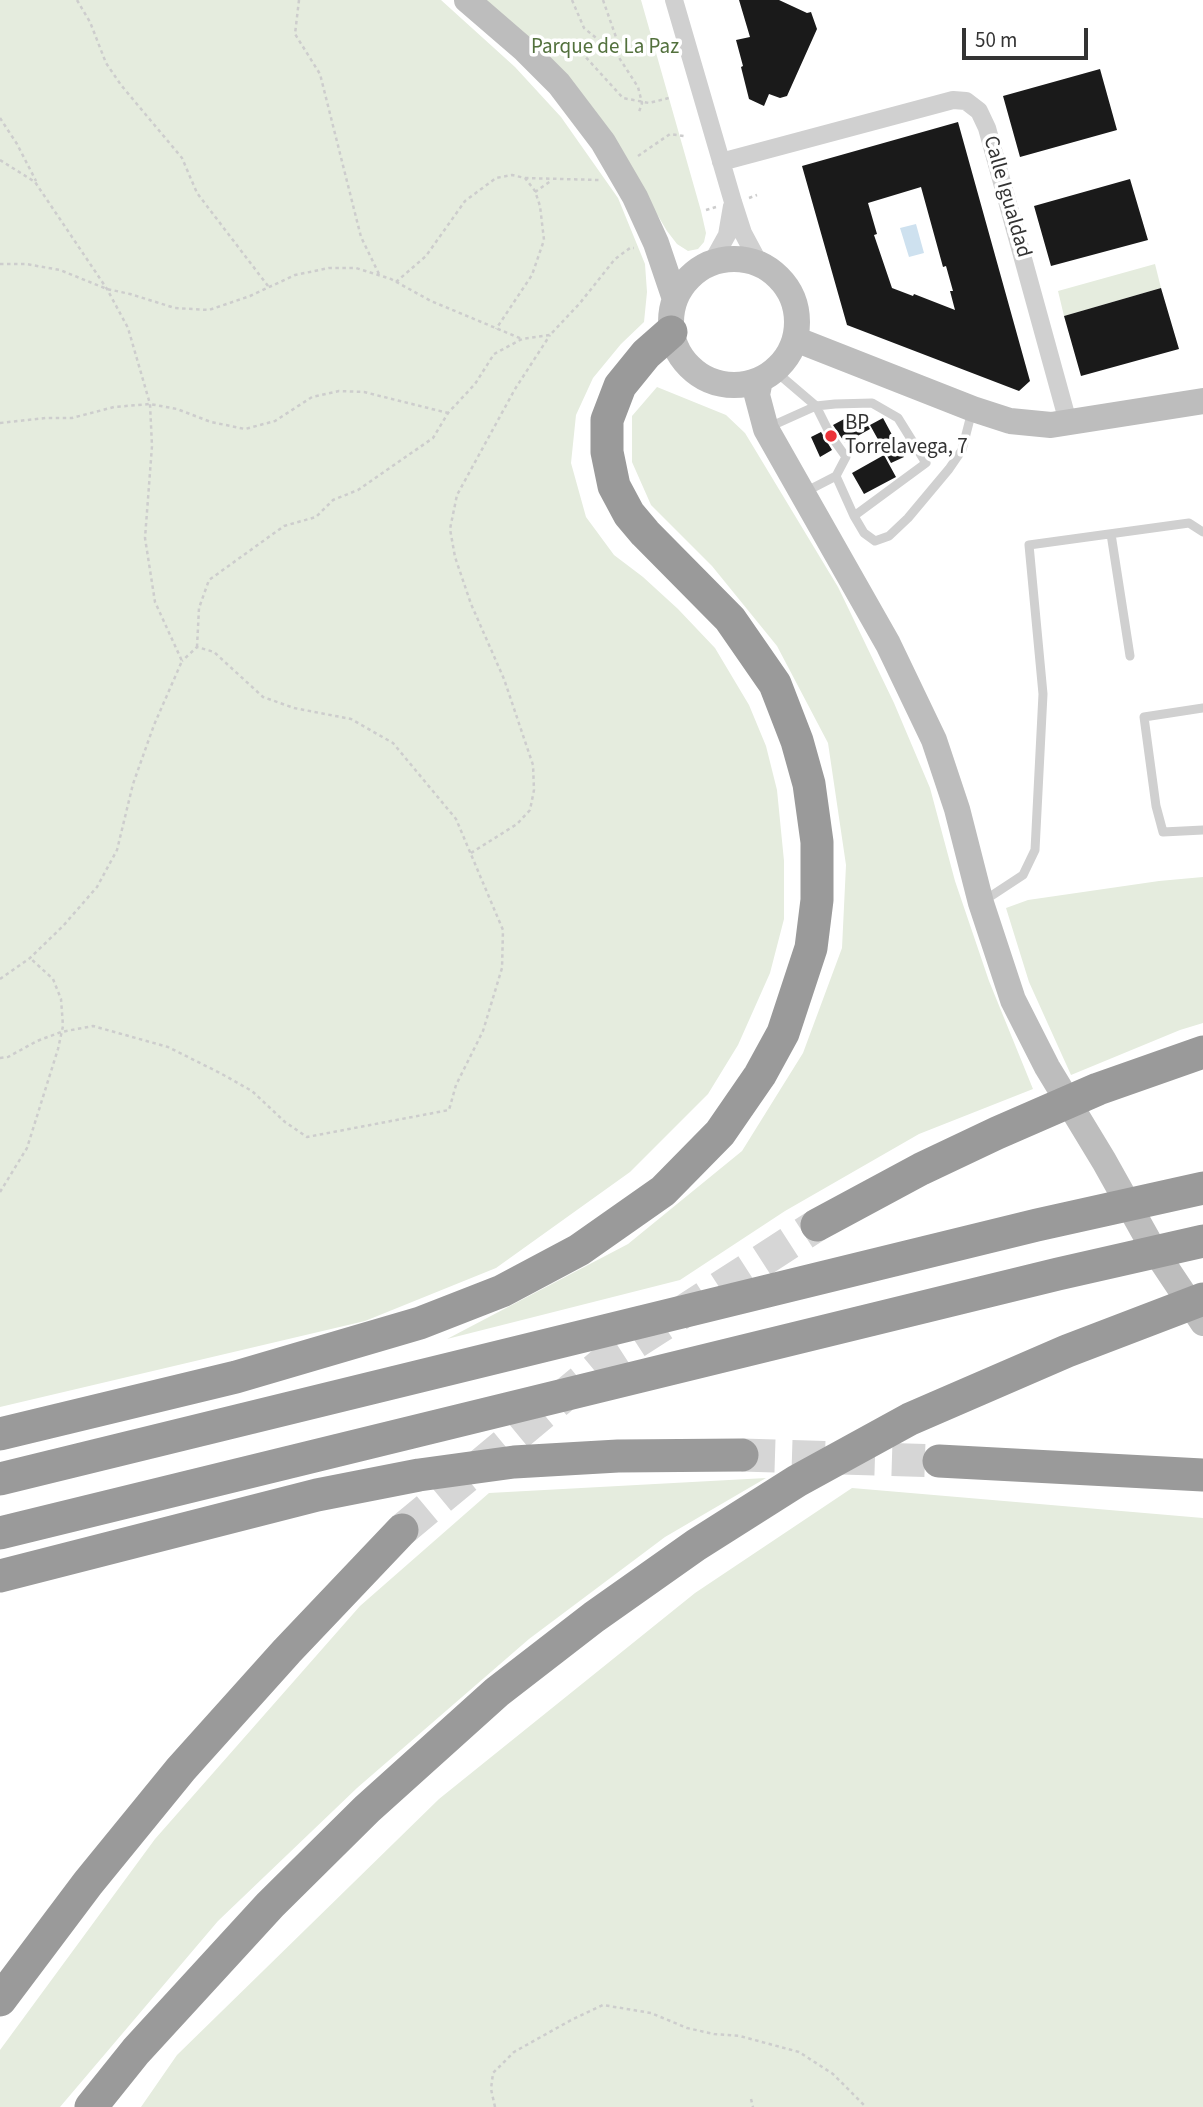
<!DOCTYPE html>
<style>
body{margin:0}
#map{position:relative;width:1203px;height:2107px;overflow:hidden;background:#fff;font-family:"Source Sans 3",sans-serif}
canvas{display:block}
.scale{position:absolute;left:962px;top:28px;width:126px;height:32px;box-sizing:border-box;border:4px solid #333;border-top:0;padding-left:9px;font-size:21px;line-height:24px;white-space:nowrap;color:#333;-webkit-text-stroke:5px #fff;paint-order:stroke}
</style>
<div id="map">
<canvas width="1203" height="2107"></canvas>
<div class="scale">50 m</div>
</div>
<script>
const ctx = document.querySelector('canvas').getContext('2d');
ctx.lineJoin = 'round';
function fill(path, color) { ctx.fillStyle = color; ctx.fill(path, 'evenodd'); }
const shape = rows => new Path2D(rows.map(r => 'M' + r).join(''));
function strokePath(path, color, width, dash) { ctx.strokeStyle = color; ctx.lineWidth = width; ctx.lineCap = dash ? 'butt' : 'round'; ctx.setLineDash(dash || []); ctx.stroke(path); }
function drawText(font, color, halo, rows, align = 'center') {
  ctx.font = font + ' "Source Sans 3",sans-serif'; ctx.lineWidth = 7; ctx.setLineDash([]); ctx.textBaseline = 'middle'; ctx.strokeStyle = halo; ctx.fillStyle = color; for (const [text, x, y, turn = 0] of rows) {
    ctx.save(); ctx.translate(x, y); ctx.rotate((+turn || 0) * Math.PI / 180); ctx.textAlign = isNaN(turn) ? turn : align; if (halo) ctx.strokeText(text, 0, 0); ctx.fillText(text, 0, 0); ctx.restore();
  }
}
fill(shape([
 [0,0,441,0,515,67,561,117,618,198,645,264,647,292,644,322,621,344,593,378,576,415,571,463,586,517,614,555,643,577,678,609,715,648,749,705,766,746,777,790,784,861,784,919,770,973,738,1045,708,1094,630,1172,496,1268,365,1321,0,1407],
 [486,0,641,0,701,211,706,233,704,242,698,249,688,251,677,244,667,231,626,162],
 [1155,264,1161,288,1064,316,1058,291],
 [657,387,726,415,745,433,838,587,894,703,930,788,955,881,989,981,1033,1089,919,1134,785,1211,680,1280,447,1339,628,1244,742,1151,803,1053,842,948,846,865,828,743,777,646,712,566,651,505,632,462,632,416],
 [1203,877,1203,1023,1180,1030,1071,1075,1029,982,1006,908,1028,900,1159,881],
 [766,1478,665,1537,529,1639,357,1788,218,1921,60,2107,0,2107,0,2050,155,1839,360,1606,489,1493],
 [852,1488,1203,1518,1203,2107,141,2107,177,2055,439,1799,695,1593]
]), '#e5ecde');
fill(shape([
 [916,224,924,253,909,257,900,228]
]), '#cee1ef');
fill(shape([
 [739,0,779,0,807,13,811,12,817,29,787,96,780,98,769,94,764,106,749,99,741,67,743,66,736,40,750,37],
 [1100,69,1117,130,1020,157,1003,96],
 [958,122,1030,381,1019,391,847,325,802,166],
 [921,187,943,267,946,266,953,291,950,291,955,310,914,294,913,296,892,288,874,235,877,234,868,203],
 [1130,179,1148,240,1051,266,1034,206],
 [1161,288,1179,349,1081,376,1064,316],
 [859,411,870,429,845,443,833,425],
 [883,418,904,457,891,463,870,425],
 [821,432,832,450,820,457,811,437],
 [884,455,896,477,864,494,852,473]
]), '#1a1a1a');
strokePath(shape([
 [742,1455,939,1461],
 [402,1530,602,1364,817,1225]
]), '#d6d6d6', 33, [33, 17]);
strokePath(shape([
 [77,0,90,22,106,63,121,85,182,158,197,193,268,286],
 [299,0,295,34,320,74,361,237,379,274],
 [572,0,584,28,618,56,638,87,642,103,639,112],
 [603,0,617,40,618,56],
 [549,42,557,48,568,48,582,53,623,98,649,103,669,98],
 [0,118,17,144,36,181],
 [638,156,670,134,684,136],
 [0,160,35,182,107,289,128,328,150,404,152,446,145,538,155,602,182,661,154,725,133,784,117,850,97,887,63,926,30,958,0,979],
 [525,178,599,180],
 [535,192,552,180],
 [749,198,757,195],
 [706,210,716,207],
 [0,264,26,264,60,270,107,289,130,294,175,308,209,310,250,296,295,275,329,268,356,268,391,279,431,301,522,339],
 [396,282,426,256,465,201,496,178,512,175,525,178,535,191,540,206,544,240,532,275,496,329],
 [0,423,46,418,72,418,114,407,150,404,177,409,211,422,245,429,275,421,312,397,339,391,364,392,448,413],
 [197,647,199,608,209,580,284,526,316,517,333,500,358,490,433,438,448,413,475,384,494,354,522,339,550,335,580,303,615,259,630,248,634,248],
 [471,853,517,824,530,810,534,790,533,765,504,679,471,604,455,557,450,529,457,495,515,389,550,335],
 [0,1058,8,1057,37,1041,61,1032,93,1026,168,1047,220,1073,252,1091,285,1122,307,1137,449,1110,456,1085,483,1031,502,968,503,930,456,819,393,743,351,719,294,708,263,697,214,652,197,647,182,661],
 [0,1192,27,1148,58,1049,63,1026,61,999,53,979,30,958],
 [751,2099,753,2107],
 [495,2107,491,2089,493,2073,514,2052,573,2019,603,2005,651,2013,687,2028,714,2034,740,2036,799,2052,833,2074,866,2107]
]), '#cdcdcd', 2.5, [3.5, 3.5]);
strokePath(shape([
 [775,371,816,406,831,436,846,457,836,476,854,516,864,533,875,541,889,536,908,518,949,469,962,450,972,411],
 [767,428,816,406,835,404,872,403,898,418,926,463,854,516],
 [805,492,836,476],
 [1111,534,1130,656],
 [1203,708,1144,717,1156,806,1163,832,1203,830],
 [985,900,1023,875,1035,850,1043,694,1029,545,1189,523,1203,532]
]), '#d0d0d0', 9);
strokePath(shape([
 [674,0,733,202,743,233,759,263],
 [721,162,953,100,966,101,979,111,987,128,1068,422],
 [712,262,727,235,732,206]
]), '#d0d0d0', 18);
strokePath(shape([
 [467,0,525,50,559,84,603,142,635,197,656,243,675,299],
 '671 322a63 63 0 1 1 126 0a63 63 0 1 1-126 0Z',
 [795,339,973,409,1010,421,1051,425,1203,401],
 [760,380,757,395,766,429,888,644,934,740,957,809,981,903,1013,1000,1047,1067,1104,1161,1151,1245,1203,1323]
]), '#bdbdbd', 26);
strokePath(shape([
 [817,1225,921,1169,997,1133,1098,1089,1203,1052],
 [0,1434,236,1377,420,1323,502,1291,579,1250,663,1191,720,1133,760,1075,783,1033,811,948,817,900,817,842,809,784,797,741,775,684,730,619,645,533,629,514,614,486,607,452,607,420,620,386,646,354,671,332],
 [939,1461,1203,1475],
 [0,1479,1037,1225,1203,1188],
 [0,1533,1058,1274,1203,1241],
 [0,1576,317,1495,419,1475,514,1462,618,1456,742,1455],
 [0,2000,88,1883,181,1769,287,1651,402,1530],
 [91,2107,136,2051,270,1905,367,1809,497,1692,594,1617,696,1545,797,1481,910,1419,1067,1351,1203,1299]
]), '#9a9a9a', 33);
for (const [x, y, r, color] of [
 [831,436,7,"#ec3339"]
]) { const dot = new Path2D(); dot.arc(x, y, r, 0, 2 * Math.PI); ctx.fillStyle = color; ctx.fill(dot); strokePath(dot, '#fff', 2.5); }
drawText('21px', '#53713d', '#fff', [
 ["Parque de La Paz",605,48]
]);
drawText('21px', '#333', '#fff', [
 ["Calle Igualdad",1006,197,74]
]);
drawText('21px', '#333', '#fff', [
 ["BP",845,424],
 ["Torrelavega, 7",845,448]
], 'left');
</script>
